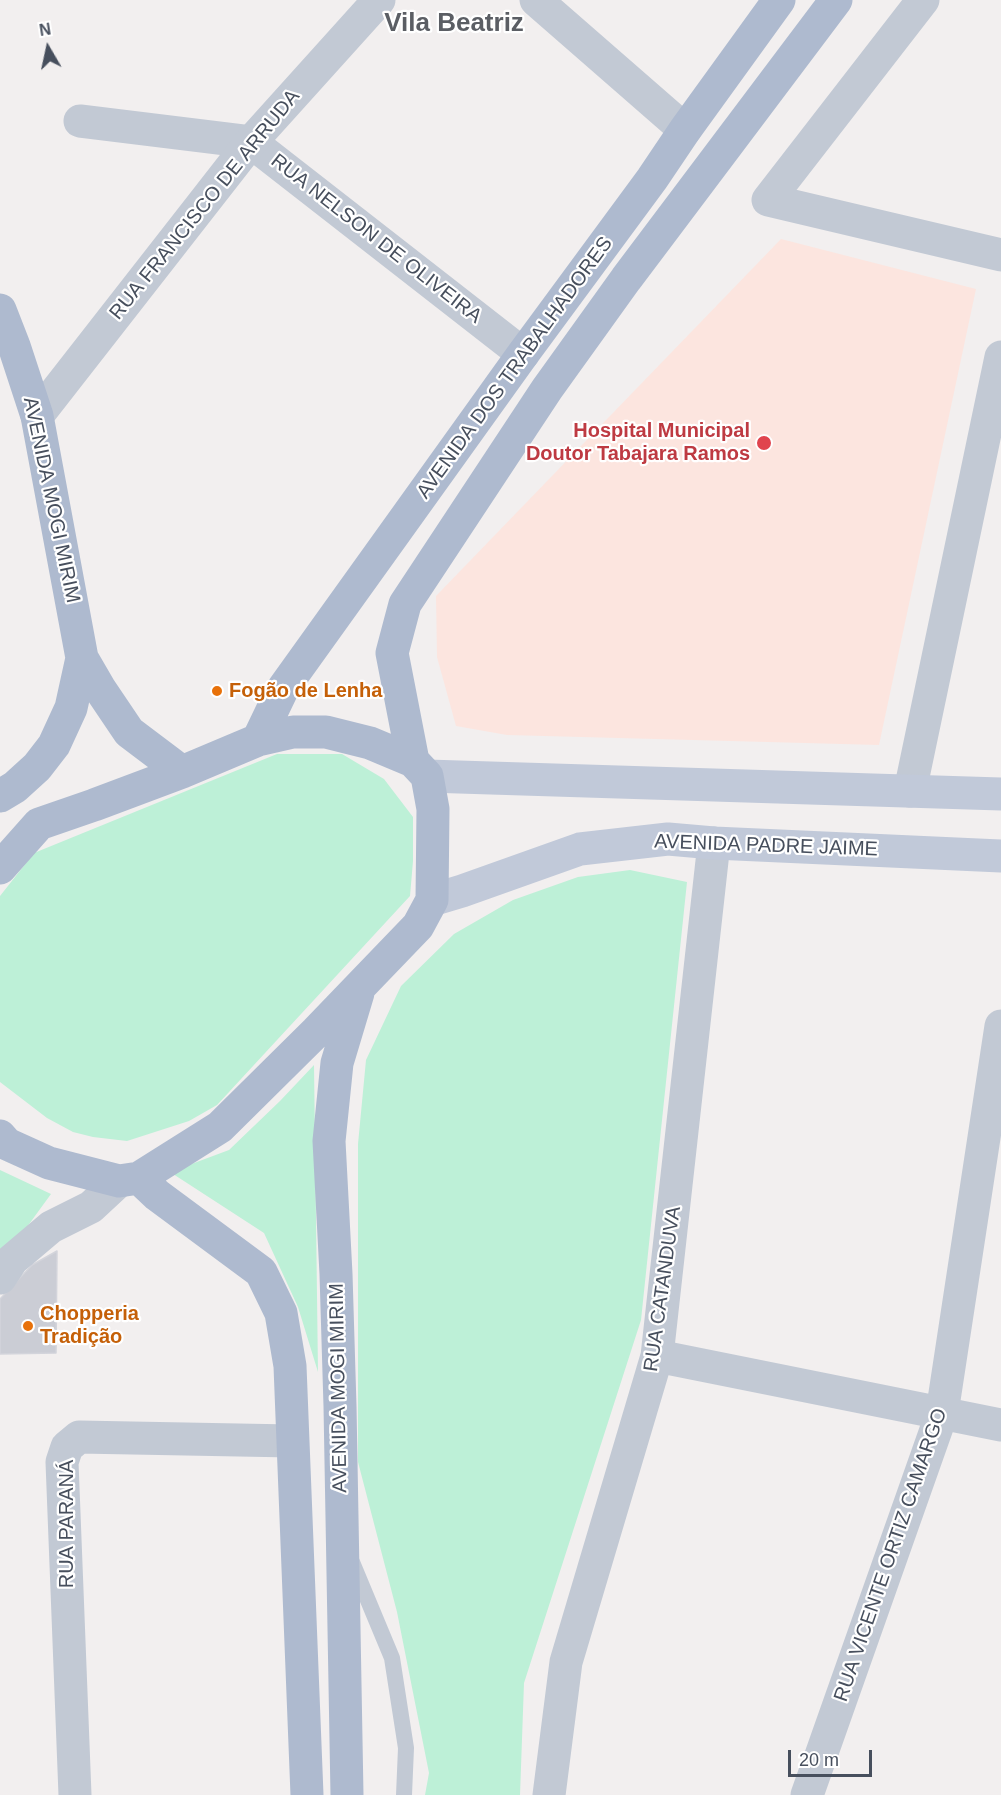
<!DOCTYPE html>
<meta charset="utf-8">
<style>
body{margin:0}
#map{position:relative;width:1001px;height:1795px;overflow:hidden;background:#f2efef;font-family:Arial,sans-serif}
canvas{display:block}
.north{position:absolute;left:18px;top:18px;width:60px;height:60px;-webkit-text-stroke:4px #fff;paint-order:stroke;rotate:351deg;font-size:16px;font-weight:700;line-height:24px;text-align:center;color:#474f5d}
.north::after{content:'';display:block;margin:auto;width:21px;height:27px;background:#474f5d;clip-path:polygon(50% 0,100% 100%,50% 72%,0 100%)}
.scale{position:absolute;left:788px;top:1750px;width:84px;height:27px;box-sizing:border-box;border:3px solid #474f5d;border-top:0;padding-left:8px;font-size:18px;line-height:21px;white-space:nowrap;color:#474f5d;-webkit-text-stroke:4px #fff;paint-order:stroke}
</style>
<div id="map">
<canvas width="1001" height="1795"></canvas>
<div class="north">N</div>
<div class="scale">20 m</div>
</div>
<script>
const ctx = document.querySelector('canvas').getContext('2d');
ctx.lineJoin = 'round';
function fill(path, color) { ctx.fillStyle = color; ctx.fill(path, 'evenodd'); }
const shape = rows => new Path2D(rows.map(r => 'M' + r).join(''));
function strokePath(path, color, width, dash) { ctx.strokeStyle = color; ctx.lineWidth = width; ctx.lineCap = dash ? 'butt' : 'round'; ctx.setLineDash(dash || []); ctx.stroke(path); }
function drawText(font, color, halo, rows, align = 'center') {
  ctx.font = font + ' Arial,sans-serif'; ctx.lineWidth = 4.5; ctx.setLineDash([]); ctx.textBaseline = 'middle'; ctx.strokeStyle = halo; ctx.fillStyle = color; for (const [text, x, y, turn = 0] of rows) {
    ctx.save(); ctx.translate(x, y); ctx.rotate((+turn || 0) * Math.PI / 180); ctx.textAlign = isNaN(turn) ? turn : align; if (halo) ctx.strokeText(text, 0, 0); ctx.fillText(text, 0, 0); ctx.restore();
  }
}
fill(shape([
 [781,239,976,289,879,745,507,735,456,726,437,657,436,596]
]), '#fce5df');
fill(shape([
 [277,754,342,754,384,779,413,817,413,861,410,896,217,1105,189,1121,127,1141,93,1137,73,1132,47,1118,0,1082,0,896,34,853],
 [630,870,687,882,641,1320,524,1683,520,1795,425,1795,429,1773,397,1612,358,1462,358,1144,366,1060,401,986,454,934,513,900,578,877],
 [314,1065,318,1372,298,1307,264,1233,170,1172,229,1150,280,1101],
 [0,1170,51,1194,0,1264]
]), '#bdf0d7');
const building = shape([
 [57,1251,56,1353,0,1354,0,1299,32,1265,57,1251]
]);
fill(building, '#cbcdd5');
strokePath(building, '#d3d4db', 1.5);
strokePath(shape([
 [352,1562,392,1658,406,1748,404,1795]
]), '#c2c9d4', 16);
strokePath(shape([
 [536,0,685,130],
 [923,0,768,200,1001,255],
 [80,121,251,142,523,354],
 [910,791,1001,357],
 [657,1356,1001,1425],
 [75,1795,62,1462,67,1447,79,1437,292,1441],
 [549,1795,566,1662,657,1356,714,843],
 [807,1795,942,1413,1001,1026]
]), '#c2c9d4', 33);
strokePath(shape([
 [37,416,251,142,379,0],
 [0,1278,12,1260,51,1227,91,1207,119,1181]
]), '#c2c9d4', 33);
strokePath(shape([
 [427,776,1001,794],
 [432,900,462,891,580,849,668,839,714,843,1001,856]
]), '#c1c9d9', 33);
strokePath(shape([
 [0,310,14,346,37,416,82,658,100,689,129,732,182,772],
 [258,740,282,690,523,354,652,179,685,130,779,0],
 [413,761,392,653,405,604,547,389,626,279,836,0],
 [0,796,15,787,37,767,54,745,71,708,82,658],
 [0,868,39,824,94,805,182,772,258,740,293,732,326,732,370,743,413,761,427,776,433,809,432,900,418,926,316,1032,220,1127,139,1178,119,1181,49,1163,7,1144,0,1136],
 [139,1178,157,1195,261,1272,281,1313,290,1366,307,1795],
 [347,1795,340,1406,336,1274,329,1141,337,1063,358,993]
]), '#aebacf', 33);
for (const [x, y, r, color] of [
 [764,443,8,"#e0444e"],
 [217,691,6,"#e8710a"],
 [28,1326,6,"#e8710a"]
]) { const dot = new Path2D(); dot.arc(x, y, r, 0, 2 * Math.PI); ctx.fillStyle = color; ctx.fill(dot); strokePath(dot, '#fff', 2); }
drawText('20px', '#474f5d', '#fff', [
 ["RUA FRANCISCO DE ARRUDA",205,205,-51],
 ["RUA NELSON DE OLIVEIRA",376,239,38],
 ["AVENIDA DOS TRABALHADORES",515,368,-54],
 ["AVENIDA MOGI MIRIM",51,500,78],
 ["AVENIDA PADRE JAIME",766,846,2],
 ["RUA CATANDUVA",663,1289,-82],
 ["AVENIDA MOGI MIRIM",339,1388,-91],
 ["RUA PARANÁ",67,1524,-90],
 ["RUA VICENTE ORTIZ CAMARGO",891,1555,-71]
]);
drawText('bold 20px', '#be3a42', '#fff', [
 ["Hospital Municipal",750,431],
 ["Doutor Tabajara Ramos",750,454]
], 'right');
drawText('bold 20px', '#c56008', '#fff', [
 ["Fogão de Lenha",229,691],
 ["Chopperia",40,1314],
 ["Tradição",40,1337]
], 'left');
drawText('bold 26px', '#5b5e64', '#fff', [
 ["Vila Beatriz",454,24]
]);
</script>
